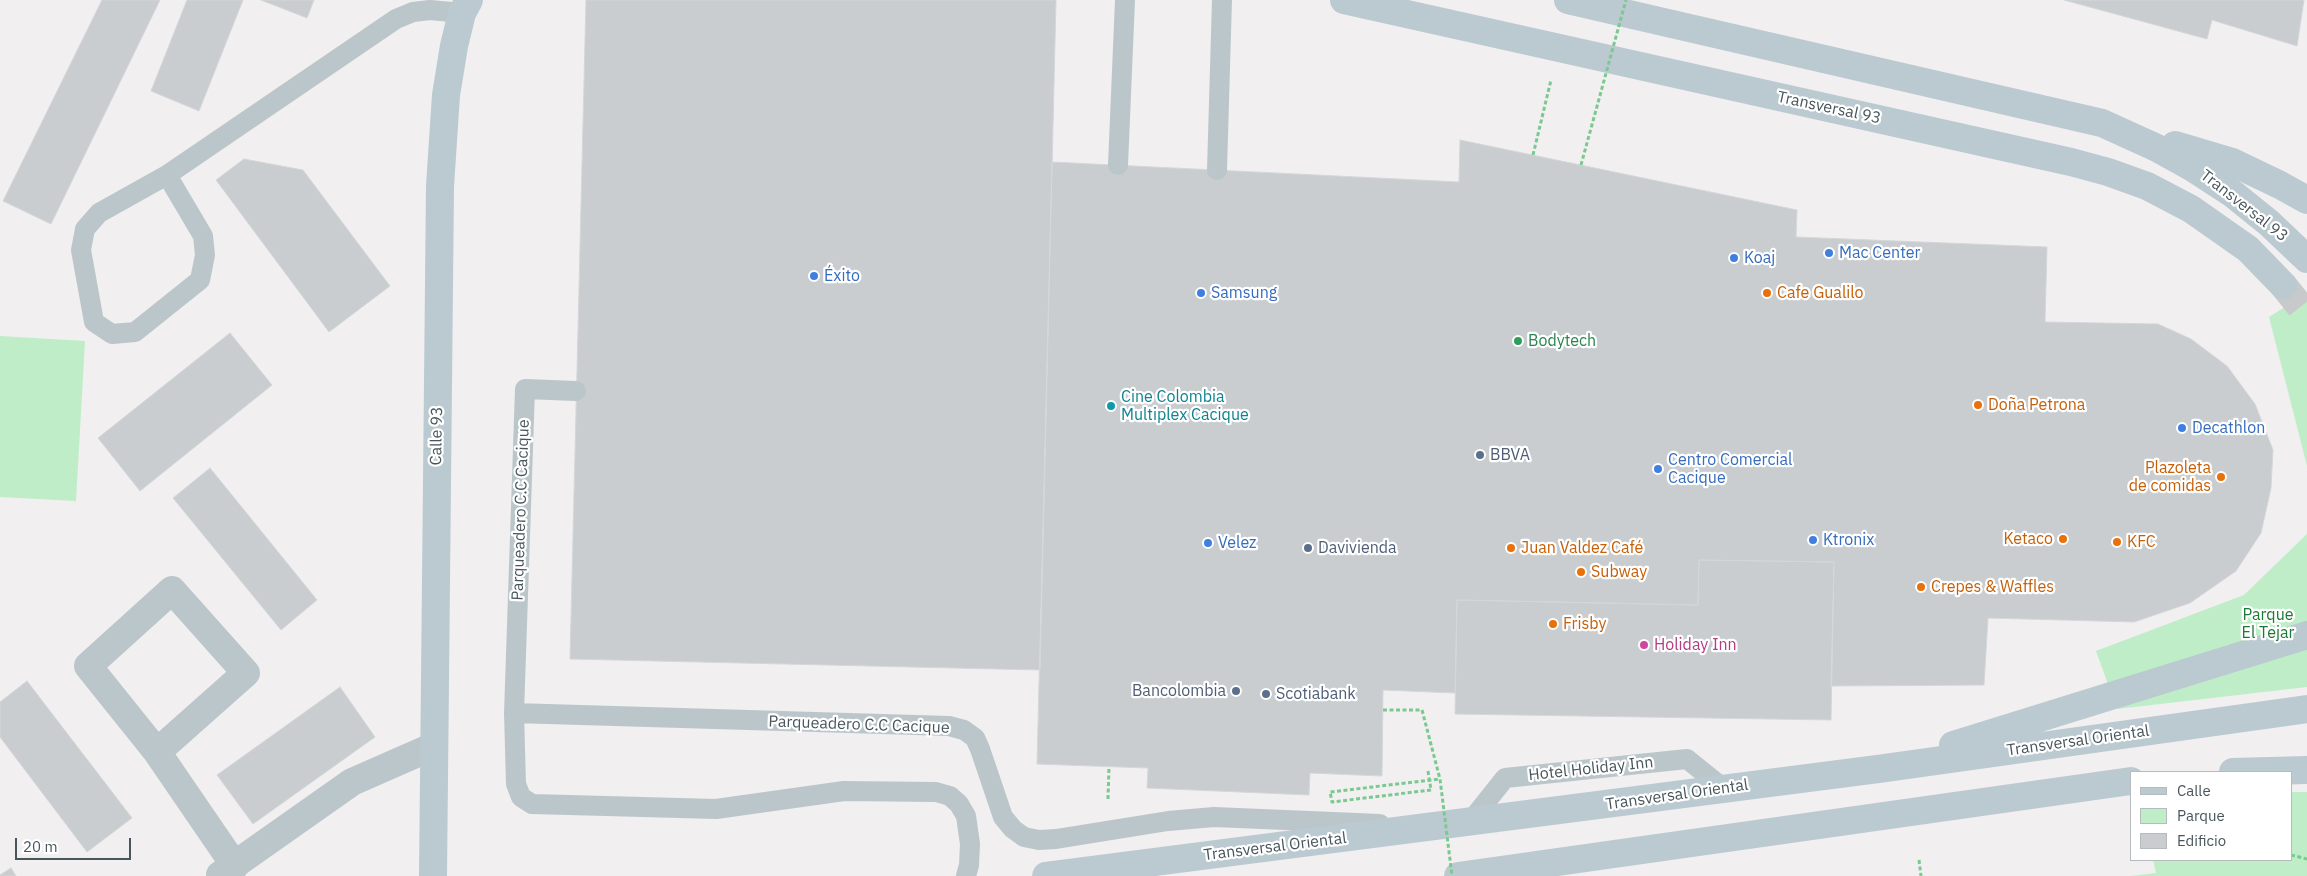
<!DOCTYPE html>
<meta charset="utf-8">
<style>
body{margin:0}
#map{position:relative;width:2307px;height:876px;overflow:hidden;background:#f1efef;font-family:"IBM Plex Sans",sans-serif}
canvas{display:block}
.legend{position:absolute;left:2130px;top:771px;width:162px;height:90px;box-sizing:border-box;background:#fff;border:1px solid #b6bbbd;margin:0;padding:6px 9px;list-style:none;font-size:15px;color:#48565b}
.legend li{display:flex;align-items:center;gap:10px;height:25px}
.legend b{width:25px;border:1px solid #b6bbbd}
.scale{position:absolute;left:15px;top:838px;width:116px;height:22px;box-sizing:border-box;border:2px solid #48565b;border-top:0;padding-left:6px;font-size:15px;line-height:18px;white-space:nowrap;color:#48565b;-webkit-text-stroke:4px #fff;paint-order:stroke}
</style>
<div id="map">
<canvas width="2307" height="876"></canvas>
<ul class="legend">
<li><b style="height:6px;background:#bbc9d0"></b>Calle</li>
<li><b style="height:14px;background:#bfedc7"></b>Parque</li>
<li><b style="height:14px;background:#c9cdd0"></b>Edificio</li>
</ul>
<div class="scale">20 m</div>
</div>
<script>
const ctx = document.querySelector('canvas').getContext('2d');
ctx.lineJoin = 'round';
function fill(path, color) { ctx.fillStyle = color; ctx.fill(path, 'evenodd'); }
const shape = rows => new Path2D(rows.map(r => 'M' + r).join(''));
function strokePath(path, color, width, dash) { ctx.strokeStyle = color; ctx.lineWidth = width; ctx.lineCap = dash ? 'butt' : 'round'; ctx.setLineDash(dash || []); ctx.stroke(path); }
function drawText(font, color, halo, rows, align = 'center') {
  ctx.font = font + ' "IBM Plex Sans",sans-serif'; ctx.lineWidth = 4.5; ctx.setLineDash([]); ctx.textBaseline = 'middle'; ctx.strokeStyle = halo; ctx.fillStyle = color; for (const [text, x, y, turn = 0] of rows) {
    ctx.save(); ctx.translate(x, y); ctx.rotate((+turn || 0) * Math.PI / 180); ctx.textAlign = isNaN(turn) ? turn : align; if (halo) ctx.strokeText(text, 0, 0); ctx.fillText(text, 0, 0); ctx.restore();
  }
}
fill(shape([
 [2307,293,2307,466,2269,317],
 [0,336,85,341,76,501,0,497],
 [2307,534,2307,687,2117,709,2096,651,2244,595],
 [2291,792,2307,792,2307,876,2131,876,2156,873,2153,860,2291,860]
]), '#bfedc7');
const building = shape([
 [102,0,160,0,51,224,3,201,102,0],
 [187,0,243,0,199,111,151,91,187,0],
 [261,0,314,0,307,18,261,0],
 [586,0,1056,0,1040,670,570,659,586,0],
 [2064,0,2304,0,2297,46,2212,20,2207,39,2064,0],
 [1460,140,1797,210,1796,237,2047,247,2045,322,2158,324,2191,339,2227,366,2255,404,2273,450,2271,488,2261,533,2236,571,2190,603,2134,622,1988,618,1984,685,1831,686,1834,562,1699,560,1698,605,1457,600,1455,693,1383,690,1382,776,1310,773,1309,795,1147,788,1148,768,1037,764,1052,162,1459,182,1460,140],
 [244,159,303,170,390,286,329,332,216,180,244,159],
 [230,333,272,385,140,491,98,438,230,333],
 [210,468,317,600,281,630,173,498,210,468],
 [1699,560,1834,562,1831,720,1455,714,1457,600,1698,605,1699,560],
 [27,681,132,818,87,852,0,737,0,702,27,681],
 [340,687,375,737,253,824,217,775,340,687],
 [11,868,16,876,0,876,0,875,11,868]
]);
fill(building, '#c9cdd0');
strokePath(building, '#d3d7da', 1);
strokePath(shape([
 [2283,285,2307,315]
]), '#c7c9ca', 28, [28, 14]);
strokePath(shape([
 [1533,155,1551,80],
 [1383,710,1422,710,1440,779],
 [1428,771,1431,790],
 [1108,799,1109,767],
 [2291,855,2307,859],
 [1919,860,1921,876]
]), '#79c991', 3, [4, 2.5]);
strokePath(shape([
 [1118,165,1125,0],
 [1217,170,1222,0],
 [167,175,203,236,205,255,200,280,135,332,112,334,94,322,81,250,85,229,99,213,167,175,396,19,413,12,430,10,462,13],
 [576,391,525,389,514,713,516,784,521,797,532,804,716,809,844,791,936,792,950,796,959,804,966,816,970,844,969,865,966,876],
 [514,713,949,726,964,730,975,738,980,749,1003,817,1013,829,1024,837,1039,840,1056,839,1168,821,1214,817,1380,824],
 [1470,822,1505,778,1687,759,1723,788]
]), '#bbc6cb', 20);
strokePath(shape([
 [157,752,246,673,172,590,88,666,157,752,235,866],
 [220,875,352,782,434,746]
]), '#bbc6cb', 28);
strokePath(shape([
 [1344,0,2071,162,2108,172,2147,186,2191,209,2248,249,2283,285],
 [1568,0,2102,123,2157,148,2193,168,2233,194,2269,223,2307,259],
 [2175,145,2232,162,2280,185,2307,200],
 [1953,745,2307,635],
 [2233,772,2307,770],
 [433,876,440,186,446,95,454,46,462,13,469,0],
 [1046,876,1878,769,2307,709],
 [1458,876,2131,781]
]), '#bbc9d0', 28);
strokePath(shape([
 [1581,165,1626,0],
 [1431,790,1332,802,1330,792,1440,779,1452,876]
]), '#79c991', 3, [4, 2.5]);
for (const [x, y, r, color] of [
 [1829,253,5,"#3f7fe0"],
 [1734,258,5,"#3f7fe0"],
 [814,276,5,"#3f7fe0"],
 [1201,293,5,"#3f7fe0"],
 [1767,293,5,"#e8710a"],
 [1518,341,5,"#2e9e5b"],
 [1978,405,5,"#e8710a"],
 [1111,406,5,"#0f9aa8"],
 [2182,428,5,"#3f7fe0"],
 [1480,455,5,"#5c6f8a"],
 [1658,469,5,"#3f7fe0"],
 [2221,477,5,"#e8710a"],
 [2063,539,5,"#e8710a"],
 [1813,540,5,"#3f7fe0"],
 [2117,542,5,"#e8710a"],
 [1208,543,5,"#3f7fe0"],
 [1308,548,5,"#5c6f8a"],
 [1511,548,5,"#e8710a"],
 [1581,572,5,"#e8710a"],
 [1921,587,5,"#e8710a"],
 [1553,624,5,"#e8710a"],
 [1644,645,5,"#d1479c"],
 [1236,691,5,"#5c6f8a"],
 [1266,694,5,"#5c6f8a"]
]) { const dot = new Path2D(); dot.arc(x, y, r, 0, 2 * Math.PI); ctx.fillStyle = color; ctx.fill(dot); strokePath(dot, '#fff', 2); }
drawText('16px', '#48565b', '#fff', [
 ["Transversal 93",1829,108,12],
 ["Transversal 93",2244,206,38],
 ["Calle 93",437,436,-89],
 ["Parqueadero C.C Cacique",521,510,-88],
 ["Parqueadero C.C Cacique",859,725,2],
 ["Transversal Oriental",2078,741,-8],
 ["Hotel Holiday Inn",1591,769,-6],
 ["Transversal Oriental",1677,795,-8],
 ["Transversal Oriental",1275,847,-7]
]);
drawText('16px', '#366cbe', '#fff', [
 ["Mac Center",1839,253],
 ["Koaj",1744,258],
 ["Éxito",824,276],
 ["Samsung",1211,293],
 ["Decathlon",2192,428],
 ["Centro Comercial",1668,460],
 ["Cacique",1668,478],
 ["Ktronix",1823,540],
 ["Velez",1218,543]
], 'left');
drawText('16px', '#c56008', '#fff', [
 ["Cafe Gualilo",1777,293],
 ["Doña Petrona",1988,405],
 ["Plazoleta",2211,468,"right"],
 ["de comidas",2211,486,"right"],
 ["Ketaco",2053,539,"right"],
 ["KFC",2127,542],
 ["Juan Valdez Café",1521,548],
 ["Subway",1591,572],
 ["Crepes & Waffles",1931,587],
 ["Frisby",1563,624]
], 'left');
drawText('16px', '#27864d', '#fff', [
 ["Bodytech",1528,341]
], 'left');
drawText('16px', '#0d838f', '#fff', [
 ["Cine Colombia",1121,397],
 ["Multiplex Cacique",1121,415]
], 'left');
drawText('16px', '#4e5e75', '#fff', [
 ["BBVA",1490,455],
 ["Davivienda",1318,548],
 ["Bancolombia",1226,691,"right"],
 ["Scotiabank",1276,694]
], 'left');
drawText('16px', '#1c7937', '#fff', [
 ["Parque",2268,615],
 ["El Tejar",2268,633]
]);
drawText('16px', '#b23c85', '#fff', [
 ["Holiday Inn",1654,645]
], 'left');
</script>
